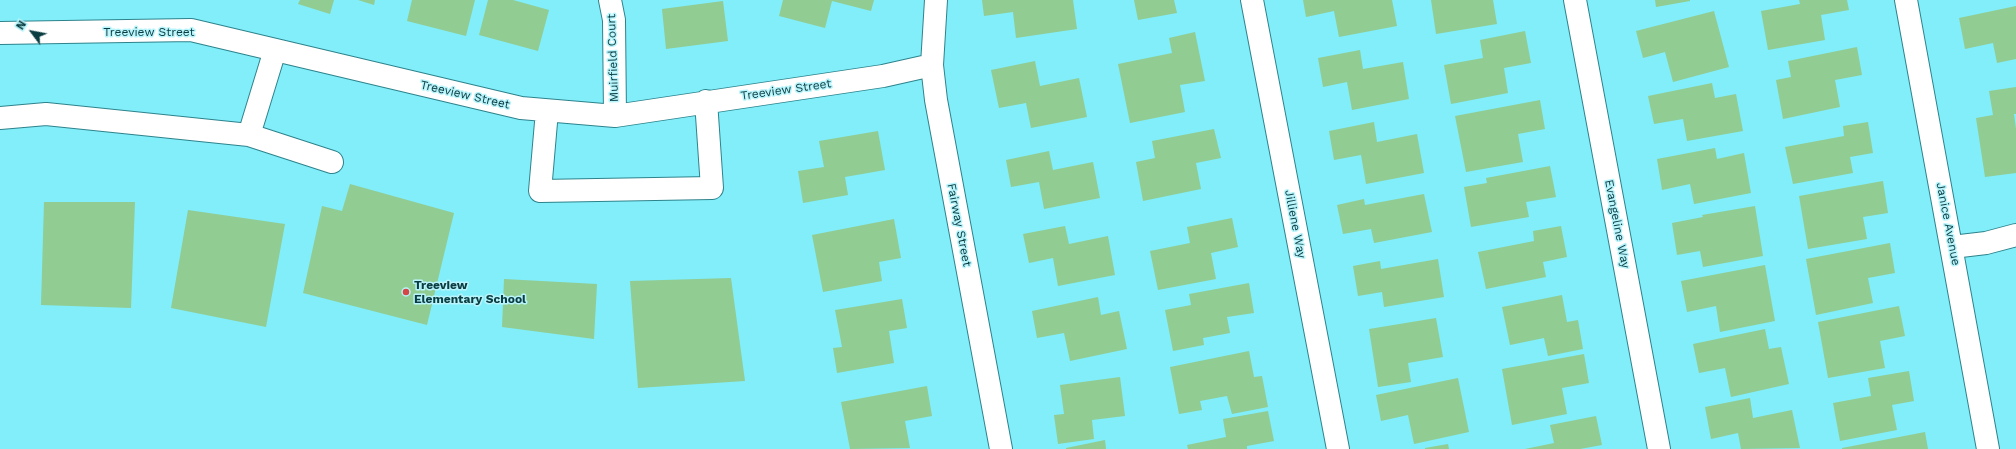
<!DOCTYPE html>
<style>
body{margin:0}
#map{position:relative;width:2016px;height:449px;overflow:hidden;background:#81eefa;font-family:"Work Sans",sans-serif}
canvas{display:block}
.north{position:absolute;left:12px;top:12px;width:40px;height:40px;-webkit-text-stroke:3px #b8f4fb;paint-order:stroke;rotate:302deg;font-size:11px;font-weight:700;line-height:16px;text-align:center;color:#0a3c41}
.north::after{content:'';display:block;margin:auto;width:14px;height:18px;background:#0a3c41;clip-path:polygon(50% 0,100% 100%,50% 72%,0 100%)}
</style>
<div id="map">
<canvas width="2016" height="449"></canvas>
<div class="north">N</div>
</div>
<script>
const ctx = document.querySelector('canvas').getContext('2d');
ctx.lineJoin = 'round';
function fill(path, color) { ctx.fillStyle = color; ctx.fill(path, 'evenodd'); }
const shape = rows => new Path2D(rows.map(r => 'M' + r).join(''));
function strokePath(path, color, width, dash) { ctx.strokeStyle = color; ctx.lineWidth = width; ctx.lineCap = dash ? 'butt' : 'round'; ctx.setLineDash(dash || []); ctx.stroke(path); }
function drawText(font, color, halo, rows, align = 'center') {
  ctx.font = font + ' "Work Sans",sans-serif'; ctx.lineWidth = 3; ctx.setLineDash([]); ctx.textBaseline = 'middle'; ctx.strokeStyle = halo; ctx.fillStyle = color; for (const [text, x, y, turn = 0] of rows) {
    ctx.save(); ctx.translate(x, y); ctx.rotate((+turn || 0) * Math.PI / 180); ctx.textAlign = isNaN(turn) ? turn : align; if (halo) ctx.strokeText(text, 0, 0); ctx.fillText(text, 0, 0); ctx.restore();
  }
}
fill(shape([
 [300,0,334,0,330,14,298,4],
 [358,0,375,0,374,5],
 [412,0,475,0,466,36,407,21],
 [488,0,513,0,549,10,538,51,479,35],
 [783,0,874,0,871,11,832,1,825,28,779,16],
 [982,0,1073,0,1077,29,1016,38,1013,12,984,16],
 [1134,0,1174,0,1177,13,1138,20],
 [1303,0,1392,0,1397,26,1339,37,1334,11,1306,17],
 [1431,0,1493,0,1497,24,1436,34],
 [1655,0,1690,0,1690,1,1656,7],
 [1799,0,1847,0,1849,10,1821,15,1825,40,1768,50,1761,11,1800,4],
 [723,1,728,41,666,49,662,9],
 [2016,6,2016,59,1997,63,1993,43,1965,49,1959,18],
 [1714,11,1729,67,1673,82,1665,52,1643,58,1636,31],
 [1525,31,1531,63,1504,68,1508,93,1451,104,1444,65,1483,58,1480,40],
 [1195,32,1205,81,1180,85,1185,112,1130,123,1118,64,1172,53,1169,38],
 [1857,47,1862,75,1835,80,1840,107,1783,119,1776,80,1791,77,1788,61],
 [1360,50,1363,69,1403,62,1409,99,1352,110,1347,82,1323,87,1318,58],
 [1035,61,1040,86,1079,78,1087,117,1031,128,1026,103,999,108,991,70],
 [1712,83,1715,98,1736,94,1743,131,1687,141,1683,119,1654,124,1648,96],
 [2016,87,2016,114,2014,114,2016,129,2016,173,1985,177,1976,118,1993,115,1989,91],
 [1540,100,1545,129,1518,134,1523,162,1466,172,1455,116],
 [1374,122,1377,142,1417,134,1424,173,1366,184,1361,155,1334,160,1329,131],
 [1868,122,1873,153,1850,157,1853,173,1793,184,1785,147,1844,136,1843,126],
 [1214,129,1221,158,1196,163,1201,189,1143,201,1136,162,1155,158,1152,141],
 [878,131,885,170,845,177,848,195,803,203,798,171,824,167,819,141],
 [1715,148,1717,159,1744,153,1751,193,1694,204,1690,184,1662,190,1657,159],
 [1049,151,1053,170,1093,162,1100,198,1044,209,1039,182,1011,187,1006,160],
 [1550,166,1556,197,1526,202,1529,217,1471,227,1464,187,1487,183,1486,178],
 [1883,181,1888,213,1863,217,1867,239,1808,249,1799,196],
 [350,184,454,213,427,325,303,293,322,206,342,211],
 [1424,194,1432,232,1374,243,1371,229,1343,234,1337,205,1364,199,1365,205],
 [44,202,135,202,131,308,41,305],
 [1755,206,1763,256,1703,267,1700,251,1677,255,1672,223,1703,217,1702,215],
 [188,210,285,224,266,327,171,308],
 [1232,218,1238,247,1211,253,1216,279,1158,290,1150,251,1190,243,1187,227],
 [894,219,901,258,879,262,882,281,823,292,812,235],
 [1065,226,1069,244,1108,236,1115,275,1058,286,1053,258,1029,263,1023,234],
 [1561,226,1567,257,1543,262,1546,277,1486,289,1478,252,1534,241,1533,231],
 [1890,243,1895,273,1868,278,1873,303,1816,315,1806,259],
 [1438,259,1444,297,1384,307,1382,292,1358,296,1353,266,1380,261,1381,269],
 [1765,265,1775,321,1720,332,1716,306,1687,312,1681,281],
 [731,278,745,381,638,388,630,281],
 [504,279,597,284,594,339,502,327],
 [1249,283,1254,313,1227,317,1230,333,1203,338,1204,345,1173,351,1165,310,1191,305,1189,294],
 [1562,295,1567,322,1578,320,1583,349,1548,356,1544,338,1510,345,1502,307],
 [1098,297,1101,315,1119,311,1127,349,1070,361,1064,333,1037,338,1032,311],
 [902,299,907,328,889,331,894,363,837,373,833,348,842,347,835,310],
 [1899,306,1905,336,1880,341,1885,368,1828,378,1818,322],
 [1436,318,1443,357,1408,363,1411,382,1378,387,1369,329],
 [1765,329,1769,349,1781,347,1789,384,1731,397,1725,368,1699,373,1693,344],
 [1249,351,1254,377,1262,376,1268,407,1232,414,1227,396,1200,401,1202,410,1179,414,1170,367],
 [1584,354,1589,383,1562,388,1567,414,1512,425,1502,369],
 [1909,371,1914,401,1892,405,1897,430,1840,441,1833,403,1871,396,1868,378],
 [1120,377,1125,416,1092,420,1094,439,1058,444,1054,415,1064,414,1060,385],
 [1458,378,1469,432,1414,444,1408,415,1381,421,1376,395],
 [927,386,932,416,905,421,910,448,850,449,841,402],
 [1750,398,1753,418,1792,410,1800,448,1741,449,1738,433,1711,439,1705,407],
 [1268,411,1274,441,1247,446,1247,449,1188,449,1187,445,1226,437,1223,419],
 [1596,416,1602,445,1580,449,1525,449,1554,443,1550,425],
 [1925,432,1928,449,1842,449,1842,448],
 [1105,440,1106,449,1066,449,1066,448],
 [1448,444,1449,449,1425,449,1425,448]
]), '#91cc92');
const minor = shape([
 [610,0,614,20,615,116],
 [936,0,932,65,936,100,1001,449],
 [1252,0,1338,449],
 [1575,0,1659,449],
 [1906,0,1988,449],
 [0,33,191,30,521,108,615,116,883,76,932,65],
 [547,111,540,191,712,188,706,101],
 [0,118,46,114,249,135,332,162],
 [249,135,275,50],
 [1952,247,1986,243,2016,235]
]);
strokePath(minor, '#2d838c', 24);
strokePath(minor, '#fff', 22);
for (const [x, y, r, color] of [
 [406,292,4,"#d54644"]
]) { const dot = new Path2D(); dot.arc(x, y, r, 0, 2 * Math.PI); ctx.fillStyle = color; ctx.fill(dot); strokePath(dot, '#b8f4fb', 1.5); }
drawText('12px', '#0a3c41', '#b8f4fb', [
 ["Treeview Street",149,32],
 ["Muirfield Court",613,58,-92],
 ["Treeview Street",786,90,-8],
 ["Treeview Street",465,95,13],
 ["Jilliene Way",1295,224,79],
 ["Evangeline Way",1617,224,79],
 ["Janice Avenue",1948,224,79],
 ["Fairway Street",959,225,79]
]);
drawText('bold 12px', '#0a3c41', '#b8f4fb', [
 ["Treeview",414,285],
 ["Elementary School",414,299]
], 'left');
</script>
